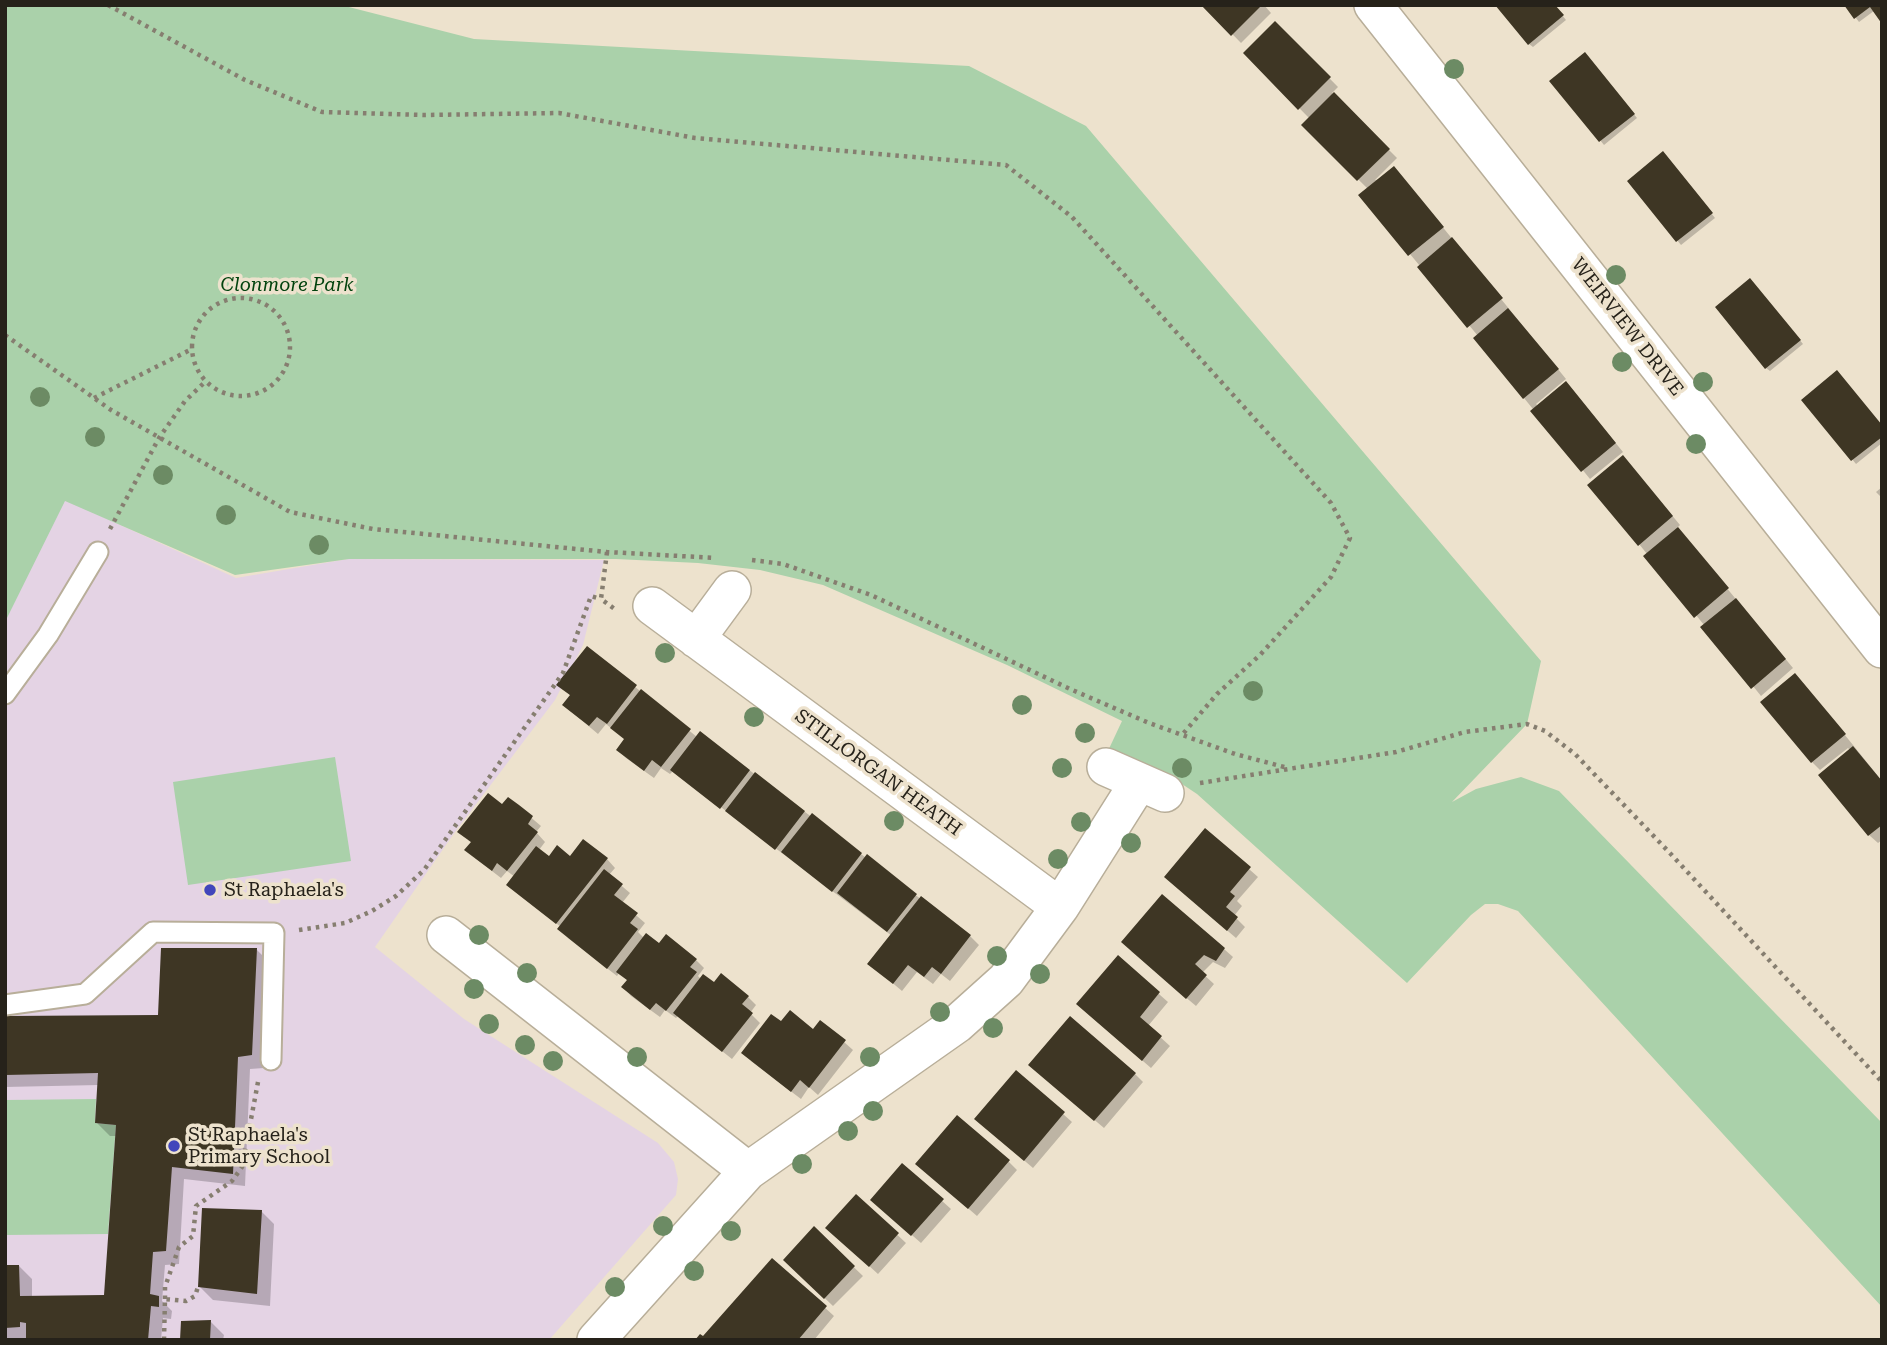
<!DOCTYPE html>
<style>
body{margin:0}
#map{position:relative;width:1887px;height:1345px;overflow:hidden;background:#ede2cd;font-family:"Roboto Serif",serif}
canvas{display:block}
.frame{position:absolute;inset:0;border:7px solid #26221a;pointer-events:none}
</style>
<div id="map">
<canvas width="1887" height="1345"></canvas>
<div class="frame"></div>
</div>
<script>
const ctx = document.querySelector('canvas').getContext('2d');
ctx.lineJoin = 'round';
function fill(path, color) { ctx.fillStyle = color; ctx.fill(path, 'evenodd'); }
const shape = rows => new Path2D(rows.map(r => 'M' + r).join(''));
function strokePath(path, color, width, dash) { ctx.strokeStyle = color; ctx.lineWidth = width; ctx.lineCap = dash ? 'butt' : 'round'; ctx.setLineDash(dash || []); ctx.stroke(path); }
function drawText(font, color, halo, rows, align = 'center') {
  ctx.font = font + ' "Roboto Serif",serif'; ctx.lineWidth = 7; ctx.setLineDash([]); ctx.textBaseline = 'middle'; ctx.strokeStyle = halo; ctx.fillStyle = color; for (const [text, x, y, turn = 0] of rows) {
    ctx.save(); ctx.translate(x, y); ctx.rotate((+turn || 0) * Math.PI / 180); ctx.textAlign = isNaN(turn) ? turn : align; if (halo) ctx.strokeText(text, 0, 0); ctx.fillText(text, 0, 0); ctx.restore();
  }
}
fill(shape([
 [5,472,236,578,348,559,604,560,583,645,555,700,455,832,375,947,464,1019,658,1143,674,1162,678,1179,676,1195,549,1340,5,1340]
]), '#e4d3e4');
fill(shape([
 [5,5,341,5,474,39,969,66,1086,126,1541,661,1527,724,1452,802,1476,789,1521,777,1559,791,1882,1123,1882,1307,1518,911,1498,904,1485,904,1471,915,1407,983,1197,794,1176,780,1107,753,1122,721,1007,665,823,585,760,570,698,563,616,559,349,559,235,575,65,501,5,622],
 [335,757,351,861,188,885,173,782],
 [96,1099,95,1123,116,1125,108,1234,5,1235,5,1100]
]), '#aad1aa');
fill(shape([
 [1204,5,1264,5,1271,13,1241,43],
 [1554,5,1566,20,1533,47,1529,44],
 [1846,5,1882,5,1859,22],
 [1275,23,1338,87,1332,93,1397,158,1375,180,1402,177,1566,379,1536,404,1538,406,1574,392,1623,452,1590,479,1475,338,1478,336,1361,195,1368,189,1303,125,1310,119,1245,53],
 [1588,58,1637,118,1604,145,1552,81],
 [1666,157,1715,218,1681,245,1629,181],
 [1754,284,1803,344,1770,371,1766,368],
 [1804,400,1882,427,1882,443,1856,464],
 [1631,466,1680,525,1677,528,1793,668,1761,696,1639,544],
 [1882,487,1882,498,1876,492],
 [587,648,697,737,700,733,970,936,979,945,950,981,941,974,933,984,917,972,902,991,870,964,892,936,673,771,670,774,661,768,654,778,626,758,618,750,626,740,606,724,598,734,573,713,564,705,571,696,558,685],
 [1803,683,1882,781,1882,840,1878,843,1869,835,1850,750,1848,748,1820,770,1812,762],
 [509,799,541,826,536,832,545,842,539,850,549,858,607,859,615,868,609,875,630,893,622,903,645,923,638,932,644,938,696,960,704,968,698,976,701,979,748,997,756,1005,750,1013,760,1023,732,1059,678,1016,676,1018,665,1010,660,1017,631,996,623,987,628,981,619,973,617,976,568,938,561,927,517,893,515,877,507,871,501,878,475,858,472,843,468,840],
 [1206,831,1258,877,1237,901,1242,906,1234,916,1245,927,1236,938,1174,885],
 [1224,949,1233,957,1225,968,1213,962,1202,973,1214,984,1196,1006,1131,951],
 [257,950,270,963,264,1068,250,1069,245,1186,184,1179,179,1264,165,1265,162,1301,172,1311,171,1319,163,1318,161,1340,5,1340,5,1267,19,1266,32,1279,32,1297,105,1296,117,1136,110,1136,97,1123,99,1085,5,1087,5,1018,160,1017],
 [1118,958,1168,1002,1148,1026,1170,1046,1151,1068,1086,1012],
 [781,1024,844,1042,853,1050,818,1095,809,1087,801,1099,751,1061],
 [1016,1072,1072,1122,1033,1168,985,1127],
 [1039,1073,1135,1074,1143,1082,1104,1128],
 [1008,1161,1017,1170,977,1216,926,1172],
 [902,1165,951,1209,921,1243,881,1208],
 [856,1196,906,1243,878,1274,836,1236],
 [261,1211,274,1224,270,1306,213,1300,200,1287],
 [814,1229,863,1276,833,1306,785,1260],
 [773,1260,834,1316,814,1340,698,1340,703,1339],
 [211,1322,224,1335,223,1340,182,1340]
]), '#0003');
fill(shape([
 [1201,5,1262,5,1231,36],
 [1495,5,1555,5,1564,15,1528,45],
 [1844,5,1882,5,1882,24,1870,7,1854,19],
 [1275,21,1331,77,1298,110,1243,53],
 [1585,52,1635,114,1599,142,1549,81],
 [1334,92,1390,149,1357,181,1301,125],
 [1663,151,1713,213,1676,242,1627,181],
 [1394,166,1444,227,1408,256,1358,195],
 [1452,237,1503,298,1467,328,1417,267],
 [1750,278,1801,340,1765,369,1715,307],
 [1508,308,1559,369,1523,399,1473,338],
 [1837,370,1882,425,1882,437,1851,461,1801,400],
 [1566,381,1616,443,1581,472,1530,411],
 [1623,455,1673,516,1638,546,1587,485],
 [1678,527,1729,588,1694,618,1643,556],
 [1736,598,1786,659,1751,689,1700,627],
 [587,646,637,685,607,724,597,717,589,726,562,705,570,695,556,685],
 [1795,673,1846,734,1811,763,1760,702],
 [641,689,691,729,661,767,652,760,644,771,616,750,624,739,610,728],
 [700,731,750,770,720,809,670,770],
 [1853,746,1882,781,1882,825,1868,836,1818,775],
 [755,772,805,811,775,850,725,811],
 [488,793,502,804,508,797,519,805,533,816,528,824,538,832,507,871,497,863,492,871,464,850,471,842,457,832],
 [812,813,862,853,832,892,781,852],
 [1205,828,1251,867,1230,892,1235,896,1226,907,1238,917,1227,931,1164,877],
 [583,839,608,858,556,924,506,885,536,846,549,856,557,845,570,856],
 [867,854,917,894,887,932,837,893],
 [604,869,623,884,614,895,638,913,630,923,638,929,607,969,557,929],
 [1162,894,1225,948,1216,961,1204,955,1195,964,1207,975,1186,999,1121,942],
 [921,896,971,935,941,974,932,967,924,977,908,965,893,984,867,964],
 [646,933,659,943,666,934,697,959,690,967,697,972,666,1011,656,1003,650,1010,621,987,627,980,616,972],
 [161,948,257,948,252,1055,238,1057,233,1174,172,1167,166,1251,153,1252,150,1294,159,1296,159,1307,151,1306,148,1340,26,1340,26,1323,20,1322,20,1327,5,1328,5,1265,19,1265,20,1296,104,1295,116,1125,95,1123,98,1073,5,1075,5,1016,158,1015],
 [1118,955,1160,992,1140,1017,1162,1036,1142,1061,1076,1004],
 [721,973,749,996,742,1004,753,1013,722,1052,673,1013,703,974,714,982],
 [790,1010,813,1029,820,1020,846,1040,809,1088,800,1080,791,1092,741,1053,771,1014,781,1021],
 [1070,1016,1136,1073,1094,1121,1028,1065],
 [1016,1070,1065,1112,1024,1161,974,1119],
 [957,1115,1010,1160,968,1209,915,1164],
 [902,1163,944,1199,911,1236,870,1200],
 [856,1194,899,1233,869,1267,825,1228],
 [202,1208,262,1210,257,1294,198,1287],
 [814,1226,855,1266,824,1299,783,1260],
 [772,1258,827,1306,798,1340,695,1340,700,1334,703,1336],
 [211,1320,210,1340,180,1340,181,1321]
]), '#3e3624');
const service = shape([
 [5,694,48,635,98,552],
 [5,1005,85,994,153,932,274,933,271,1060]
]);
const minor = shape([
 [1373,5,1882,649],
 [652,606,1060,907],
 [696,639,732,590],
 [1106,767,1165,793],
 [446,935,748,1171],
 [596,1340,748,1171,957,1024,1006,980,1060,907,1139,782]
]);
strokePath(service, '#b8ae99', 23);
strokePath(minor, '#b8ae99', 40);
strokePath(shape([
 [108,5,245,80,322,112,423,115,559,113,695,138,1006,165,1072,217,1331,503,1350,538,1331,577,1260,655,1217,694,1182,735],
 '192 347a49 49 0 1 1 98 0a49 49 0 1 1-98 0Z',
 [5,335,111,410,290,512,373,529,607,552,716,558],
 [94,398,190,350],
 [110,529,159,438,185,401,206,381],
 [607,552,601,599,616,610],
 [752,560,783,564,871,595,1070,689,1149,723,1235,754,1288,768],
 [1200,783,1396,752,1465,732,1527,724,1545,731,1575,754,1668,851,1882,1082],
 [299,930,345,923,372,911,396,896,424,870,563,673,591,596,601,599],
 [165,1299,165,1287,179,1247,193,1236,196,1206,232,1181,242,1167,258,1082],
 [164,1340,165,1299,186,1301,195,1296,198,1287]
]), '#867e70', 4.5, [3.5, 5]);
strokePath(service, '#fff', 19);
strokePath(minor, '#fff', 37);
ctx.fillStyle = '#6c8b64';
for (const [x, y] of [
 [1454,69],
 [1616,275],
 [1622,362],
 [1703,382],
 [40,397],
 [95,437],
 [1696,444],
 [163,475],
 [226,515],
 [319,545],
 [665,653],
 [1253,691],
 [1022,705],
 [754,717],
 [1085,733],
 [1062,768],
 [1182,768],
 [894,821],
 [1081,822],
 [1131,843],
 [1058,859],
 [479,935],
 [997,956],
 [527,973],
 [1040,974],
 [474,989],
 [940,1012],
 [489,1024],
 [993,1028],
 [525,1045],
 [637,1057],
 [870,1057],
 [553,1061],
 [873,1111],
 [848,1131],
 [802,1164],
 [663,1226],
 [731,1231],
 [694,1271],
 [615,1287]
]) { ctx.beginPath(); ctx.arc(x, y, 10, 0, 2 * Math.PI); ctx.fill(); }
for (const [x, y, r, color] of [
 [210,890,7,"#4146bb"],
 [174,1146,7,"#4146bb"]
]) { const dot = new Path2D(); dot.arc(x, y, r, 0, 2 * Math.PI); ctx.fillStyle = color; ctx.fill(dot); strokePath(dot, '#ede2cd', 2.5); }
drawText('italic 19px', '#02430e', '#ede2cd', [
 ["Clonmore Park",287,285]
]);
drawText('19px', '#26221a', '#ede2cd', [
 ["WEIRVIEW DRIVE",1627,327,52],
 ["STILLORGAN HEATH",878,773,36]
]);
drawText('19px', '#26221a', '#ede2cd', [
 ["St Raphaela's",224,890],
 ["St Raphaela's",188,1135],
 ["Primary School",188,1157]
], 'left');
</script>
